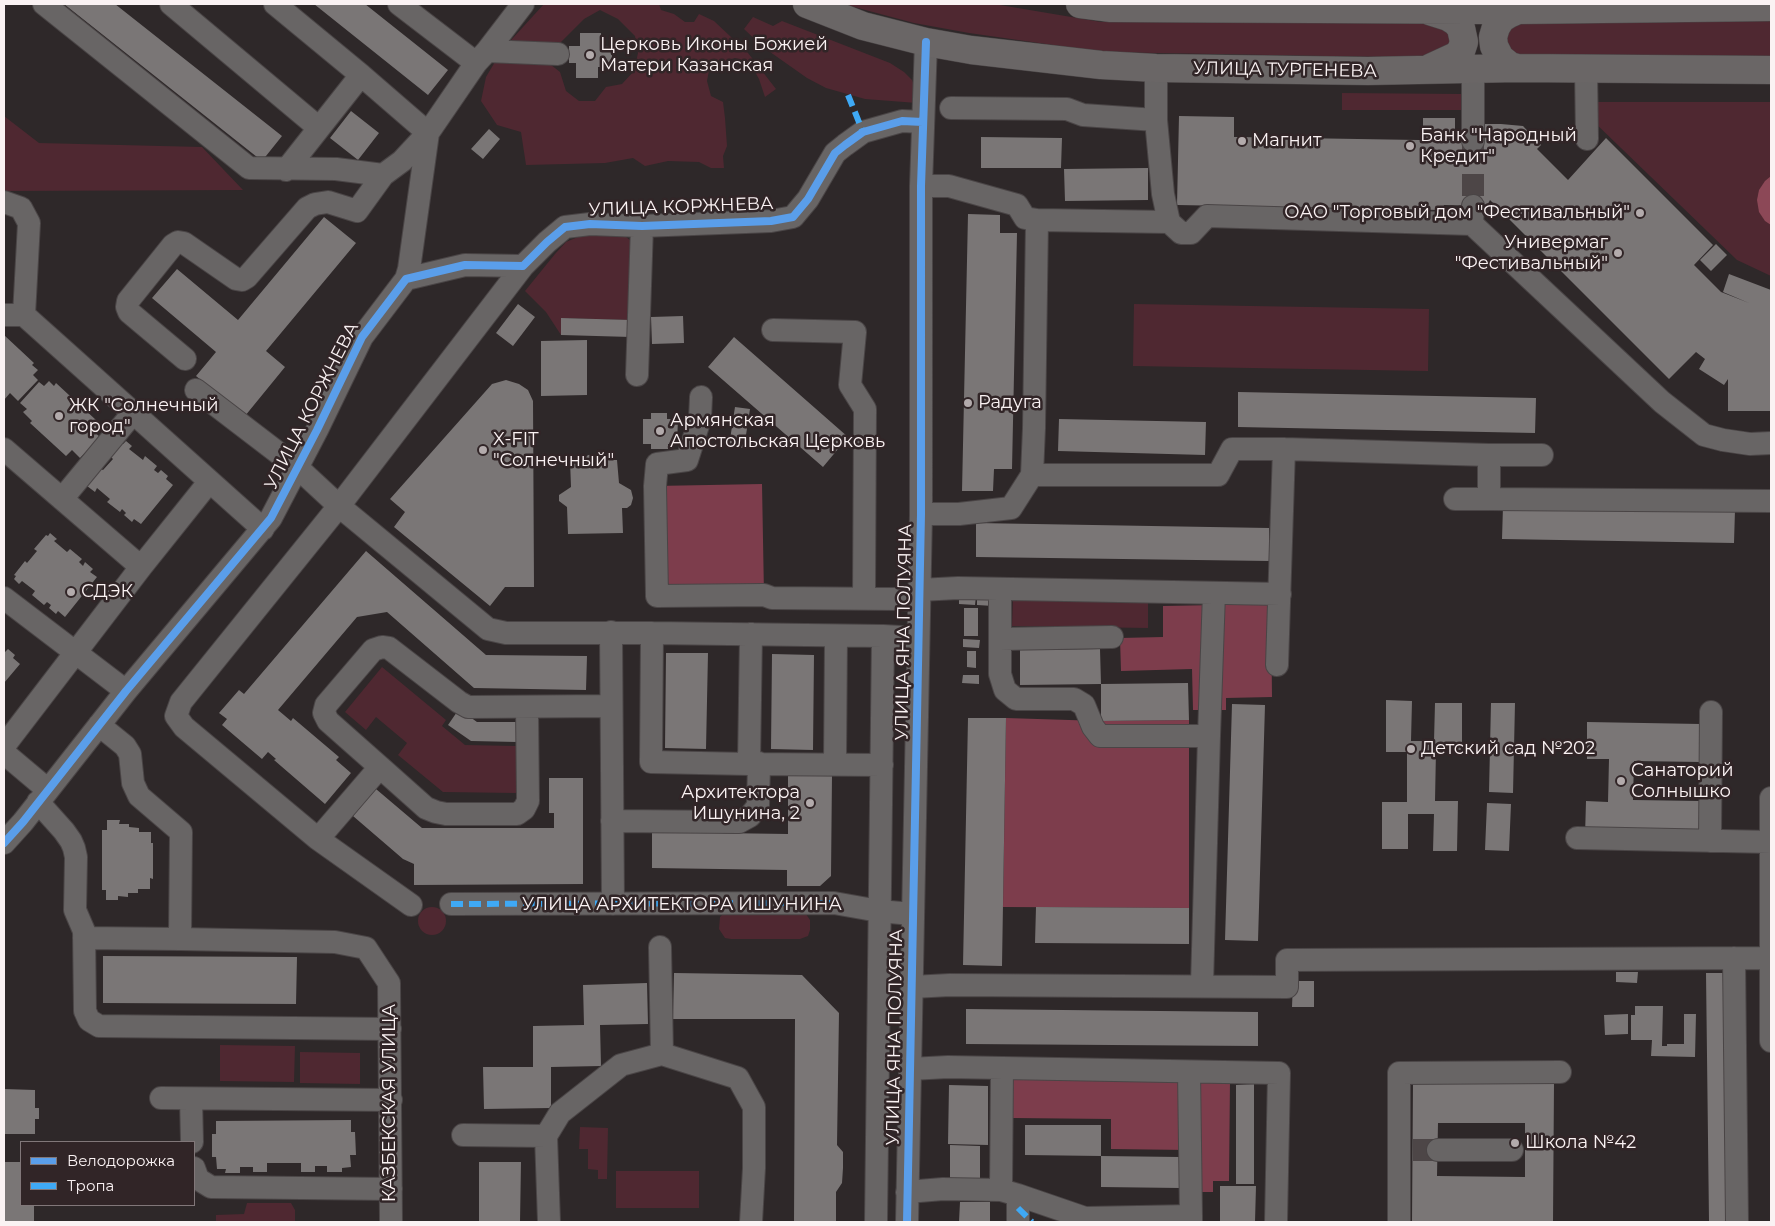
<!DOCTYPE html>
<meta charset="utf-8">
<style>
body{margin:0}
#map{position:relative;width:1775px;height:1226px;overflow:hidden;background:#2e2829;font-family:Montserrat,sans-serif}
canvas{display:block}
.frame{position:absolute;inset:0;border:5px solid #faf2f3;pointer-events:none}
.legend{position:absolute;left:20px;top:1141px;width:175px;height:65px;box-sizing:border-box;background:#312527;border:1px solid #817779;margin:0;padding:6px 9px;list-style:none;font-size:15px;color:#faf2f3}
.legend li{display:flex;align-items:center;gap:10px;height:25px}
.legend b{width:25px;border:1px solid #817779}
</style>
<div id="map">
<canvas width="1775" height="1226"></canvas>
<div class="frame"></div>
<ul class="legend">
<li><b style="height:6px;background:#5a9eea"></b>Велодорожка</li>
<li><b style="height:6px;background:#3fa9f5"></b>Тропа</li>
</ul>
</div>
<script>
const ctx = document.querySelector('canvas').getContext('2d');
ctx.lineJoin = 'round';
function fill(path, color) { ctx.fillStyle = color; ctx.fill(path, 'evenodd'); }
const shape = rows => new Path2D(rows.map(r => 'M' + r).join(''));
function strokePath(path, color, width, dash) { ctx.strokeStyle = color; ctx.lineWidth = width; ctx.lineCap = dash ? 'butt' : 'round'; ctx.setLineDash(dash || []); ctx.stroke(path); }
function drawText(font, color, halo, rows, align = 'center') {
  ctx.font = font + ' Montserrat,sans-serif'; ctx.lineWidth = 5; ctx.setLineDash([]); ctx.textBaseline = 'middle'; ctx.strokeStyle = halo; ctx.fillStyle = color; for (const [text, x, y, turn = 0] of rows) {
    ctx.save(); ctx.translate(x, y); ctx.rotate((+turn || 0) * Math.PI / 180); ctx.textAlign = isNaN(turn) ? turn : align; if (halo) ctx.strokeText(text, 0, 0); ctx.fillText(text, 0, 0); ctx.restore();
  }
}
fill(shape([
 [544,4,659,4,661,10,674,14,685,22,694,22,699,14,714,21,748,53,776,89,765,97,759,79,750,63,735,58,710,65,707,81,711,96,723,102,725,118,727,146,723,156,724,168,711,168,699,162,668,161,645,166,633,158,605,163,526,165,521,132,497,125,481,101,486,77,502,50],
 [600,10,618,19,635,36,638,53,634,71,622,84,606,87,595,101,579,101,566,91,560,72,546,61,552,51,584,19],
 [843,4,994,4,1101,22,1445,22,1458,35,1437,58,1102,52,969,33,914,23],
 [753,17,773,26,782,21,890,63,904,72,912,80,915,88,917,103,865,99,826,88,807,78,763,47,744,29],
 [1771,20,1771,56,1511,58,1504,51,1507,26,1511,23],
 [1342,93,1461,94,1461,110,1342,110],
 [1592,102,1771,102,1771,276,1737,260,1592,120],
 [4,116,39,143,202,147,243,190,4,191],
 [601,235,625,236,631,241,632,320,562,318,561,335,546,312,525,291,555,254,566,242,580,236],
 [1134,304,1429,309,1428,371,1133,366],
 [1013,597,1148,599,1148,628,1012,626],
 [382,667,446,720,442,726,465,745,516,746,516,793,443,792,398,755,407,743,376,717,366,730,345,712],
 '418 921a14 14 0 1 1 28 0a14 14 0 1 1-28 0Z',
 [723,914,806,914,810,920,810,930,808,936,800,939,731,939,725,938,719,929,720,917],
 [220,1045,295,1046,294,1082,220,1081],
 [300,1052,360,1053,360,1084,300,1083],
 [580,1127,608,1128,607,1179,598,1179,598,1170,588,1169,588,1149,579,1149],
 [616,1171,699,1171,699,1208,616,1208],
 [247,1203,291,1203,295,1210,295,1222,216,1222,216,1215,244,1214]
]), '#4f2831');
fill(shape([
 [762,484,764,595,657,596,655,486],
 [1271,604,1272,697,1226,698,1226,710,1193,710,1192,669,1121,671,1120,638,1163,637,1163,606],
 [1006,718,1101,721,1189,720,1189,908,1003,907],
 [1013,1077,1230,1079,1229,1181,1213,1181,1213,1192,1187,1192,1187,1150,1111,1149,1111,1119,1013,1118]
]), '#7d3d4c');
fill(shape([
 [1771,176,1771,225,1765,221,1759,212,1757,200,1759,190,1765,181]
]), '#8c4857');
fill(shape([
 [64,4,115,4,282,136,262,161],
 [314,4,365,4,448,70,428,95],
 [580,33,601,33,601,46,612,47,612,67,598,67,598,78,576,78,576,63,569,63,569,46,580,46],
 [351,111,379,133,358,160,330,138],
 [1179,116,1234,117,1234,137,1237,137,1479,141,1479,124,1501,124,1523,126,1541,145,1537,149,1568,180,1606,138,1713,245,1694,265,1721,292,1749,303,1723,292,1729,274,1771,290,1771,411,1728,411,1728,379,1724,385,1699,369,1705,359,1696,352,1669,379,1490,200,1487,206,1444,205,1443,210,1177,205],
 [1423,118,1455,118,1455,139,1423,139],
 [489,129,500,139,483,159,471,149],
 [981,137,1062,138,1061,168,981,168],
 [1148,168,1148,200,1065,201,1064,169],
 [968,214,1000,215,1000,233,1017,233,1012,469,994,469,993,491,962,491],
 [324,217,356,243,266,351,285,367,245,416,196,376,216,352,152,298,177,269,238,320],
 [1716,244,1727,255,1711,271,1700,260],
 [518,304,535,317,513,346,496,333],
 [683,316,684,343,652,344,651,317],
 [561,318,632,320,631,337,561,335],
 [4,335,34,363,32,365,38,370,33,375,38,380,18,401,10,393,4,400],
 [734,337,848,437,823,467,708,367],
 [587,340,587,395,541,396,541,341],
 [506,380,519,384,528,390,533,401,534,587,505,587,490,606,394,527,405,512,390,499,492,384],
 [49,381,54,386,56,383,96,420,94,422,99,427,94,432,100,437,80,458,72,450,66,456,30,423,32,421,23,412,27,409,20,403,39,382,44,386],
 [1238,392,1536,398,1535,433,1238,427],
 [735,407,750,409,744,448,729,446],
 [651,413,667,413,667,419,678,419,677,444,668,444,668,449,651,449,651,444,643,444,643,419,651,419],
 [1059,419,1206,422,1205,455,1058,451],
 [126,441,132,446,129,449,143,460,145,456,157,466,154,470,158,473,161,470,168,476,166,479,173,485,141,524,134,519,132,522,124,515,126,513,122,509,120,512,107,502,110,499,97,488,95,492,87,486,101,469,103,470,113,459,110,456,121,442,123,444],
 [601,454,606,460,617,460,619,483,631,490,633,498,631,505,627,508,622,508,623,533,568,534,567,507,559,501,559,495,571,487,570,460,583,460,588,455],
 [1503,506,1735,510,1734,543,1502,539],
 [976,523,1269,528,1269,561,976,557],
 [50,533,57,539,54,541,67,552,70,549,82,559,79,562,83,566,85,562,93,569,90,572,97,577,65,617,58,611,56,614,49,608,51,605,47,602,44,605,32,595,35,591,22,581,19,584,14,579,16,576,14,575,25,561,27,563,37,551,34,549,46,535,48,536],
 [366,551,486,655,587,656,586,690,474,688,387,612,357,617,278,710,291,721,293,718,339,757,336,760,351,773,325,804,274,760,276,759,268,752,262,759,222,725,227,719,219,713,239,690,244,694],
 [959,596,976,596,975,605,959,604],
 [977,597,993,597,993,606,977,605],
 [964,608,978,608,978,636,964,636],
 [963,639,980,640,979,648,963,647],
 [8,649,15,655,13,658,20,664,4,683,4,651,5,652],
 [1100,649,1101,684,1020,685,1020,650],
 [967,651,976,651,976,668,967,667],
 [666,653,708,653,706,749,665,748],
 [772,654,814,655,813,750,771,749],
 [963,675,979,675,979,684,962,683],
 [1188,683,1189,720,1101,721,1101,684],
 [1386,700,1412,701,1411,741,1434,741,1435,703,1462,703,1462,750,1436,750,1435,801,1458,801,1457,851,1433,851,1434,814,1408,814,1408,849,1382,849,1382,802,1407,802,1407,752,1386,752],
 [1491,703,1515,703,1513,793,1489,792],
 [1232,704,1265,705,1258,941,1225,940],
 [459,709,477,722,517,722,517,742,471,741,448,725],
 [968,718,1006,718,1002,966,963,965],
 [1587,722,1701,724,1701,762,1634,761,1633,800,1701,801,1701,838,1585,836,1586,801,1608,802,1609,759,1587,759],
 [788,774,832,775,831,876,820,886,787,886,787,870,652,868,652,832,788,834],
 [549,778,583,778,583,884,414,885,414,864,403,859,353,816,376,789,422,828,554,828,554,813,549,813],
 [1487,803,1511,804,1509,851,1485,850],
 [107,820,120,820,119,824,129,824,129,827,139,828,139,832,151,832,151,843,153,843,153,879,150,878,150,889,138,889,138,893,128,893,128,897,118,896,118,900,106,900,106,890,102,890,102,830,107,830],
 [1036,907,1189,908,1189,944,1035,943],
 [103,956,297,957,296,1004,103,1003],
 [1616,972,1638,972,1637,983,1616,982],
 [674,973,802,975,839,1013,837,1145,843,1152,843,1168,842,1183,836,1192,836,1222,794,1222,795,1019,673,1019],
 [1706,973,1726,973,1729,1222,1709,1222],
 [1293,981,1314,981,1314,1007,1292,1007],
 [647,983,648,1024,600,1025,601,1066,551,1067,551,1108,484,1109,483,1067,533,1067,533,1026,584,1025,583,985],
 [1635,1006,1663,1006,1662,1046,1667,1046,1667,1044,1684,1044,1684,1014,1696,1014,1695,1057,1651,1056,1652,1040,1631,1040,1631,1015,1635,1015],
 [966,1009,1258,1012,1258,1046,966,1044],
 [1628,1014,1628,1034,1605,1035,1604,1015],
 [1413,1082,1554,1083,1553,1222,1412,1222],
 [1438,1123,1525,1123,1525,1177,1437,1176],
 [1254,1084,1254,1184,1236,1184,1236,1085],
 [949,1085,988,1086,988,1145,948,1144],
 [4,1089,35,1090,35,1108,39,1108,39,1119,35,1119,35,1134,4,1134],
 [351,1120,351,1132,355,1132,356,1155,350,1155,351,1167,342,1168,342,1172,327,1172,327,1166,315,1166,315,1172,301,1172,301,1163,267,1163,267,1172,253,1172,253,1167,240,1167,240,1173,225,1173,226,1169,217,1169,216,1157,212,1157,212,1134,216,1134,216,1121],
 [1025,1125,1101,1125,1101,1156,1180,1157,1180,1188,1101,1187,1101,1156,1025,1155],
 [950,1145,980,1146,980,1182,950,1181],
 [4,1162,21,1162,21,1205,34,1205,34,1222,4,1222],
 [479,1162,521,1162,520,1222,479,1222],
 [1220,1186,1256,1186,1255,1222,1220,1222],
 [960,1202,990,1202,990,1222,959,1222]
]), '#7a7676');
strokePath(shape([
 [1473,141,1473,206],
 [1413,1150,1438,1150]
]), '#4d4647', 22, [22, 11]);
const minor = shape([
 [44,4,249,168,336,169,383,175],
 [171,4,319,128],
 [275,4,361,75],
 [399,4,476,63],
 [487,51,558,54],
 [1156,68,1156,120,1163,194,1169,222],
 [1586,69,1587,139],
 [951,108,1067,109,1083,115,1156,120],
 [1473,141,1473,70],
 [921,186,949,186,1017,205,1025,218,1037,220,1169,222,1181,233,1191,233,1207,216,1472,224],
 [4,202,21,208,29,223,24,315,263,529],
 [1473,206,1472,224,1662,402,1704,435,1723,440,1750,444,1771,443],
 [406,279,409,269,428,133,476,63,487,51,523,4],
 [4,315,24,315],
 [773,330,855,332,850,385,865,409,864,598],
 [185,359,129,312,127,307,128,301,173,245,178,242,184,243,236,279,242,280,247,277,307,208,315,204,328,202,357,211,383,175,402,161,428,133,361,75,286,170],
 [637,375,642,226],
 [196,390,298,468,339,506,488,629,506,633,652,633,883,636,918,638],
 [701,397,700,419,687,460,657,464,655,486,657,596,764,595,772,598,901,599,919,601],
 [4,449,141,567],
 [1489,455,1542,455],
 [1032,475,1034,428,1037,220],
 [62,499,133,413],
 [1455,499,1489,499],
 [921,514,959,514,1011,508,1032,475,1218,475,1232,449,1284,449,1489,455,1489,499,1771,501],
 [1000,589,1000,674,1005,690,1016,699,1074,699,1084,705,1093,727,1100,736,1209,736,1202,985],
 [919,590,958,588,1280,594],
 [4,598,126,691],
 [611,632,613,904],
 [652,633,651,762,749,764,751,634],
 [1000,639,1112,637],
 [1277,665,1284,449],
 [99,725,125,746,130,754,133,783,139,796,181,832,180,939,335,942,366,948,389,983,391,1222],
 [1209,736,1214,593],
 [4,746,141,567,209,482],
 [4,753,48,790],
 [835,763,836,636],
 [749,764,882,765],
 [380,767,426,808,436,812,446,814,517,814,524,809,528,801,527,708],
 [1771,798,1771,1041],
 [38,802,64,831,71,841,74,848,76,857,75,910,84,931,85,1011,89,1020,99,1026,390,1029],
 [612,821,739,822,750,816,758,806,759,763],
 [1577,838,1771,842],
 [318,839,380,767,328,721,324,713,326,705,373,650,382,647,389,648,459,702,468,707,611,706],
 [1710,841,1711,712],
 [4,843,23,822,126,691,271,518,317,430,362,337,406,279,465,265,523,266,547,242,565,227,590,224,642,226,771,221,793,217,808,199,835,153,845,145,863,132,902,121,923,122],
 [451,904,834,903,879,911,912,914],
 [411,905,318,839,184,727,176,716,181,702,339,506,523,266],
 [84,938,180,939],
 [660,947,662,1054],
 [1734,958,1737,1222],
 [912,987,950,985,1287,987,1287,960,1771,958],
 [910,1069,948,1067,1279,1073,1276,1222],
 [1189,1072,1191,1216],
 [161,1098,391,1100],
 [191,1099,192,1142],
 [463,1135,546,1136],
 [1438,1150,1512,1150],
 [194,1168,198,1179,211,1187,391,1189],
 [1001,1190,1002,1068],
 [907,1192,943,1189,1001,1190,1018,1195,1018,1222],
 [1018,1195,1085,1218,1191,1216,1191,1222],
 [549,1222,546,1136,560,1113,621,1065,662,1054,738,1078,754,1107,754,1168,751,1222],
 [876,1222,883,636],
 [907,1222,921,514,921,186,926,42],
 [1399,1222,1399,1073,1560,1072]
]);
const major = shape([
 [807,4,863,26,926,42,971,50,1101,65,1156,68,1368,71,1517,68,1771,70],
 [1080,4,1111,8,1518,10,1771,7],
 [1429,11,1448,17,1456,22,1461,28,1464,42,1461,51,1456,56,1430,68],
 [1517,68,1510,66,1500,58,1494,46,1493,37,1496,27,1501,19,1509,14,1518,10]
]);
strokePath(minor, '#4a4546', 24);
strokePath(major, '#4a4546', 29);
strokePath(minor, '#686565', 22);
strokePath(major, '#6a6666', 28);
strokePath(shape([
 [848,95,863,132],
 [451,904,834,903],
 [1018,1208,1032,1222]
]), '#3fa9f5', 6, [12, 6]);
strokePath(shape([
 [4,843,23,822,126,691,271,518,317,430,362,337,406,279,465,265,523,266,547,242,565,227,590,224,642,226,771,221,793,217,808,199,835,153,845,145,863,132,902,121,923,122],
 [907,1222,921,514,921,186,926,42]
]), '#5a9eea', 8);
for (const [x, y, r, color] of [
 [590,55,5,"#b3abac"],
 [1242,141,5,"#b3abac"],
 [1410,146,5,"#b3abac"],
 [1640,213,5,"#b3abac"],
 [1618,253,5,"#b3abac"],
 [968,403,5,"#b3abac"],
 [59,416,5,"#b3abac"],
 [660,431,5,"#b3abac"],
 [483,450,5,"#b3abac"],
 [71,592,5,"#b3abac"],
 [1411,749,5,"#b3abac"],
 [1621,781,5,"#b3abac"],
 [810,803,5,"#b3abac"],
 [1515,1143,5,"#b3abac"]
]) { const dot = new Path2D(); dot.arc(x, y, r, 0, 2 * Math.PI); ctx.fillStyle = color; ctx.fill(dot); strokePath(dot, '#312527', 2); }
drawText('18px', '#faf2f3', '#312527', [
 ["Церковь Иконы Божией",600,45],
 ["Матери Казанская",600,66],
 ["Банк \"Народный",1420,136],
 ["Кредит\"",1420,157],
 ["Магнит",1252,141],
 ["ОАО \"Торговый дом \"Фестивальный\"",1630,213,"right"],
 ["Универмаг",1608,243,"right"],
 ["\"Фестивальный\"",1608,264,"right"],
 ["Радуга",978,403],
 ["ЖК \"Солнечный",69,406],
 ["город\"",69,427],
 ["Армянская",670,421],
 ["Апостольская Церковь",670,442],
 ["X-FIT",493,440],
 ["\"Солнечный\"",493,461],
 ["СДЭК",81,592],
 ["Детский сад №202",1421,749],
 ["Санаторий",1631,771],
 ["Солнышко",1631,792],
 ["Архитектора",800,793,"right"],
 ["Ишунина, 2",800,814,"right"],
 ["Школа №42",1525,1143]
], 'left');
drawText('18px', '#faf2f3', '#312527', [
 ["УЛИЦА ТУРГЕНЕВА",1285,70,1],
 ["УЛИЦА КОРЖНЕВА",681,207,-2],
 ["УЛИЦА КОРЖНЕВА",312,406,-63],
 ["УЛИЦА ЯНА ПОЛУЯНА",904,632,-89],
 ["УЛИЦА АРХИТЕКТОРА ИШУНИНА",682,905],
 ["УЛИЦА ЯНА ПОЛУЯНА",895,1037,-89],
 ["КАЗБЕКСКАЯ УЛИЦА",390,1103,-90]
]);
</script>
